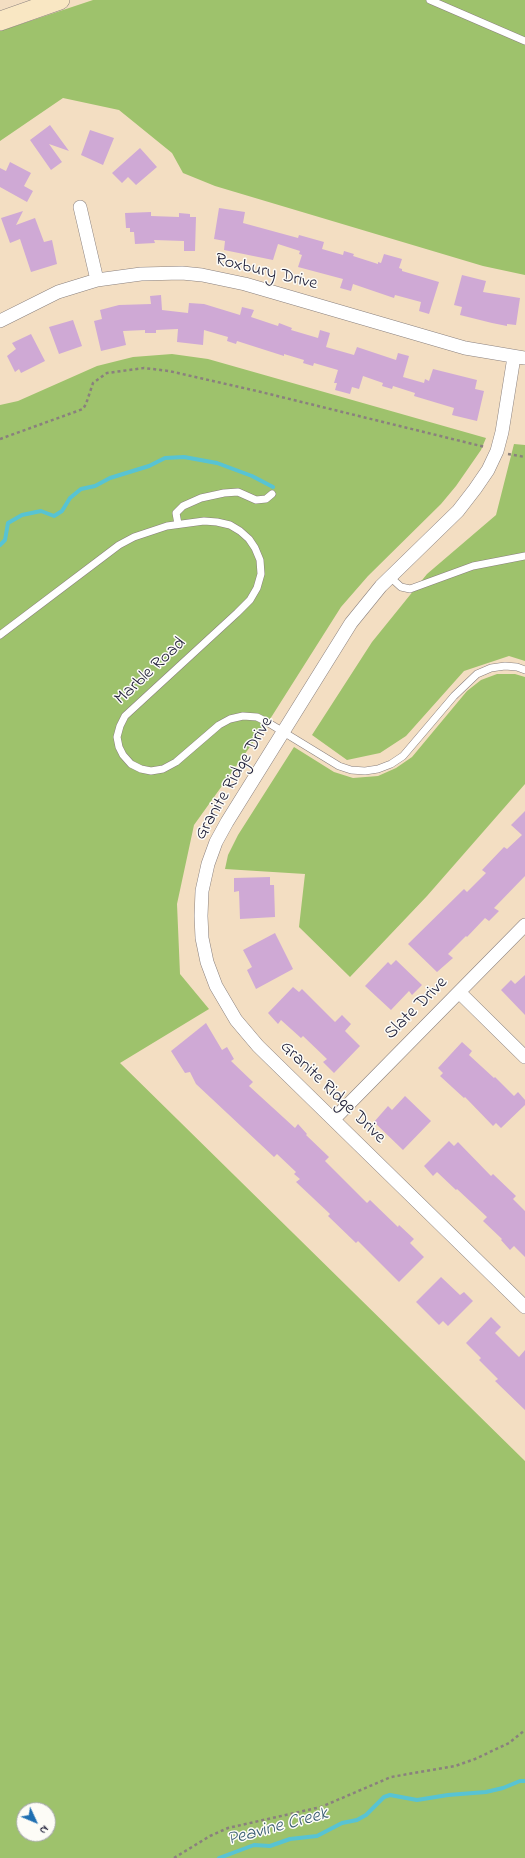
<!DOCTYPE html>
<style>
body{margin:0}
#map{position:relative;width:525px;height:1858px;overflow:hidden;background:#f3dec2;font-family:"Indie Flower",sans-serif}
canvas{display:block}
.north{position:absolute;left:16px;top:1802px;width:40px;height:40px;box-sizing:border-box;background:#fdfcf7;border:1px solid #a5a5ac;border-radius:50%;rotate:134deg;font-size:11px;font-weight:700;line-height:16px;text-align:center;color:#22223b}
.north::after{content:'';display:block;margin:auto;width:14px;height:18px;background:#1f6fb2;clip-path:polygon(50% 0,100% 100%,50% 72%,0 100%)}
</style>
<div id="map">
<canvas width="525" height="1858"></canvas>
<div class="north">N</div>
</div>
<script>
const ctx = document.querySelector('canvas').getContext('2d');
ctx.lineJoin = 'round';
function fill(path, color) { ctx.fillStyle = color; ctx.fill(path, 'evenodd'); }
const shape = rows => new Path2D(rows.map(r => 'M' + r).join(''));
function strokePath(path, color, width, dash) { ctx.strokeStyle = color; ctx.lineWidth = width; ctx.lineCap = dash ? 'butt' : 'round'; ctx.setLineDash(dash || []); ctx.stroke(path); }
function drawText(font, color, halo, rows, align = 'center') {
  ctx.font = font + ' "Indie Flower",sans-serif'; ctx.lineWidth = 3; ctx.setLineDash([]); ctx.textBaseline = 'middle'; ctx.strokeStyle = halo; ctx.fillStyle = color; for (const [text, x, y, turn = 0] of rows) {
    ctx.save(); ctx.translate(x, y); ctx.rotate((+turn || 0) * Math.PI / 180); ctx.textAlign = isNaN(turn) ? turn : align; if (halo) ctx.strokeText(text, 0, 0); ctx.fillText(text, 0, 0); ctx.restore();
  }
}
fill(shape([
 [93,0,525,0,525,275,483,266,215,186,183,173,172,153,119,110,63,98,0,141,0,31],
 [172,354,208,359,486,438,481,450,456,486,441,504,368,576,341,607,272,716,194,825,177,904,180,974,209,1009,120,1063,525,1461,525,1858,0,1858,0,405,18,401,97,366,133,357],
 [24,1810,48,1810,48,1834,24,1834],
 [514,444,525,445,525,661,509,656,464,671,406,736,380,753,347,760,312,735,372,642,427,574,496,515],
 [497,674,515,674,525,677,525,784,427,896,350,977,299,927,305,874,225,869,228,855,238,835,294,747,334,772,353,778,378,776,396,768,412,757,467,691,481,680]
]), '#9ec26c');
strokePath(shape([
 [0,545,5,540,8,523,22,515,41,511,54,516,62,511,70,498,81,489,95,486,110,478,149,466,165,458,184,457,217,463,252,476,273,487],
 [219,1858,254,1845,270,1846,290,1839,317,1836,342,1823,357,1820,366,1815,384,1797,390,1795,417,1800,448,1795,486,1792,503,1788,520,1781,525,1781]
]), '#58c3d3', 4);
fill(shape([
 [50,125,69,151,49,144,62,162,51,170,30,140],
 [90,130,114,138,103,165,81,155],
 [140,148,157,167,136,185,128,177,122,183,112,173],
 [10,162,31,173,24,186,33,191,27,202,0,187,0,168,6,171],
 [219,208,245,212,243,223,298,238,299,235,324,242,322,249,343,255,344,251,354,254,353,256,378,264,378,262,381,263,384,254,402,259,399,268,402,269,402,271,439,282,429,314,419,311,421,302,395,295,394,298,353,284,351,291,340,288,343,279,298,267,302,255,299,254,300,251,278,244,273,260,224,250,225,241,214,239],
 [23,211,16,225,35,218,44,242,52,240,57,264,31,272,20,239,10,243,1,218],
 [151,212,151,216,179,217,179,213,190,214,190,217,196,217,195,251,184,251,184,241,154,240,155,243,135,244,134,232,130,232,130,228,126,228,125,213],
 [462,275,486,281,483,292,520,298,516,325,507,324,507,326,492,323,460,315,462,307,454,305],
 [161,295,162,310,188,313,189,303,204,304,240,315,242,307,254,310,251,317,278,326,279,323,292,328,291,330,318,338,320,330,330,333,326,347,354,355,357,347,396,360,398,353,409,356,403,377,424,383,425,379,429,381,433,369,477,380,475,389,484,391,477,421,452,415,454,408,414,396,415,393,393,386,392,389,382,386,383,383,363,376,359,389,352,387,350,394,335,390,337,383,334,383,338,370,314,363,313,366,303,363,304,360,284,354,284,356,237,341,236,344,227,341,228,337,204,330,203,345,177,342,178,329,156,330,156,333,145,333,145,330,123,331,126,345,101,351,94,321,102,319,100,310,119,305,151,304,150,296],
 [73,320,82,346,59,354,49,327],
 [31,334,45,361,21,373,19,369,15,372,7,356,16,349,12,343],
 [525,811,525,876,494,908,499,911,489,921,485,918,467,937,466,936,448,954,453,958,437,972,408,944,464,889,467,892,486,873,482,870,504,847,507,849,522,835,511,825],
 [270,877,270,885,274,885,275,917,240,919,239,891,234,892,234,878],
 [275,933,293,969,256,989,247,970,252,967,243,950],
 [396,960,422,985,412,995,409,991,391,1010,365,986,388,962,391,965],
 [525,975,525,1015,501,990,511,980,515,984],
 [293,987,299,992,302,989,335,1022,342,1015,351,1024,345,1031,360,1046,334,1073,323,1062,327,1059,303,1036,301,1038,281,1020,278,1024,268,1013],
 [206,1023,222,1050,227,1047,234,1059,231,1061,253,1082,249,1086,295,1128,298,1124,307,1134,306,1135,329,1157,325,1161,367,1203,370,1200,398,1227,399,1225,414,1239,410,1243,424,1257,399,1282,358,1241,356,1243,328,1216,330,1214,296,1182,300,1179,294,1174,296,1172,277,1154,274,1157,196,1084,190,1072,185,1073,171,1051],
 [462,1042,472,1051,469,1055,494,1078,495,1077,514,1096,518,1092,525,1100,525,1105,501,1128,496,1123,493,1126,465,1097,464,1098,440,1076,443,1073,438,1068],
 [405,1096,431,1121,403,1150,374,1122,388,1106,392,1110],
 [449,1141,454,1146,458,1142,491,1176,493,1174,516,1196,513,1199,525,1211,525,1257,514,1246,510,1250,501,1240,502,1239,483,1221,487,1217,457,1189,456,1190,437,1172,433,1176,424,1166],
 [441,1277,460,1295,464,1292,473,1301,448,1326,443,1321,439,1325,416,1302],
 [491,1317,501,1327,495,1333,519,1357,525,1350,525,1410,495,1381,498,1379,479,1360,481,1358,466,1343]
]), '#cfa9d5');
const lane = shape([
 [430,0,525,41],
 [178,524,176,513,183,506,201,498,224,493,238,492,256,500,266,499,272,494],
 [390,577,401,587,410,589,473,566,525,556],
 [0,635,119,545,134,537,167,526,204,521,217,522,230,525,240,531,249,539,255,548,260,560,261,574,257,588,250,600,237,613,125,716,120,726,117,737,119,747,123,755,131,764,141,769,151,771,163,769,176,762,219,725,230,719,243,716,257,717,267,722,339,766,351,770,365,771,378,769,391,764,403,756,454,696,477,674,491,668,505,666,517,667,525,670]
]);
const street = shape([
 [80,207,97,280],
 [0,321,58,292,97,280,141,274,182,273,202,275,245,284,465,348,525,358],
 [514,357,502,432,497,451,488,470,475,489,458,511,381,586,351,623,227,822,216,842,208,864,202,891,201,916,202,938,207,962,216,986,236,1020,258,1046,525,1307],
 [459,992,525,1057],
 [334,1119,525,925]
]);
const secondary = shape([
 [0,21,60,0]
]);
strokePath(lane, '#8a807e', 8);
strokePath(street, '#8a807e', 14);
strokePath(secondary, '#8a807e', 20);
strokePath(shape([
 [0,439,83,409,86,404,93,383,107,373,144,368,169,371,261,392,485,447],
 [508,454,525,457],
 [174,1858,210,1836,228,1828,321,1807,391,1777,455,1766,475,1759,509,1743,525,1730]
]), '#8a807e', 2.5, [3, 3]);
strokePath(lane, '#fff', 7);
strokePath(street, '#fff', 13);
strokePath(secondary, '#f9e7c3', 19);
drawText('18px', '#22223b', '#fdfcf7', [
 ["Roxbury Drive",266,273,14],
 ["Marble Road",151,672,-43],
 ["Granite Ridge Drive",235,779,-60],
 ["Slate Drive",417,1009,-45],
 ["Granite Ridge Drive",332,1093,44]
]);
drawText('italic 19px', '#355a70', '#fdfcf7', [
 ["Peavine Creek",278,1828,-15]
]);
</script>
